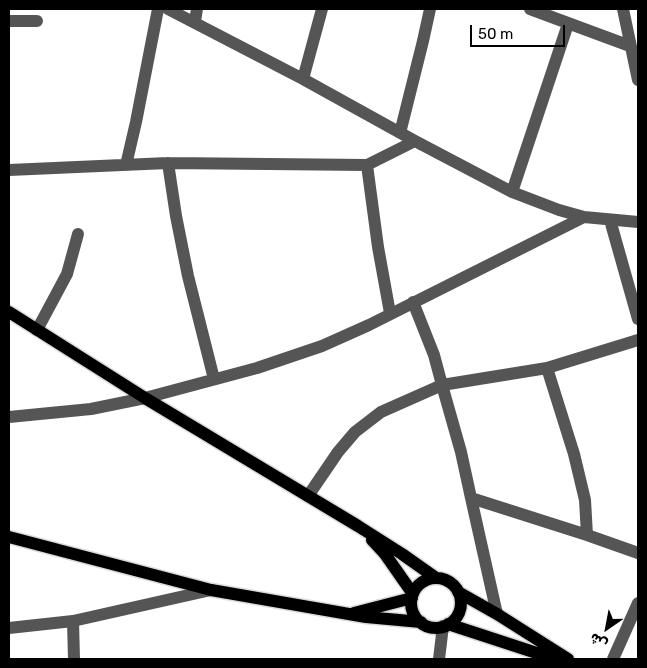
<!DOCTYPE html>
<meta charset="utf-8">
<style>
body{margin:0}
#map{position:relative;width:647px;height:668px;overflow:hidden;background:#fff;font-family:Rubik,Vazirmatn,sans-serif}
canvas{display:block}
.frame{position:absolute;inset:0;border:10px solid #000;pointer-events:none}
.north{position:absolute;left:582px;top:603px;width:50px;height:50px;-webkit-text-stroke:4px #fff;paint-order:stroke;rotate:213deg;font-size:14px;font-weight:700;line-height:20px;text-align:center;color:#000}
.north::after{content:'';display:block;margin:auto;width:18px;height:22px;background:#000;clip-path:polygon(50% 0,100% 100%,50% 72%,0 100%)}
.scale{position:absolute;left:470px;top:25px;width:95px;height:22px;box-sizing:border-box;border:2px solid #000;border-top:0;padding-left:6px;font-size:15px;line-height:18px;white-space:nowrap;color:#000;-webkit-text-stroke:4px #fff;paint-order:stroke}
</style>
<div id="map">
<canvas width="647" height="668"></canvas>
<div class="frame"></div>
<div class="north">ش</div>
<div class="scale">50 m</div>
</div>
<script>
const ctx = document.querySelector('canvas').getContext('2d');
ctx.lineJoin = 'round';
const shape = rows => new Path2D(rows.map(r => 'M' + r).join(''));
function strokePath(path, color, width, dash) { ctx.strokeStyle = color; ctx.lineWidth = width; ctx.lineCap = dash ? 'butt' : 'round'; ctx.setLineDash(dash || []); ctx.stroke(path); }
const major = shape([
 [9,312,145,398,358,526,402,554,436,578],
 [9,537,211,590,366,617,421,622],
 [372,540,385,554,413,594],
 '411 603a25 25 0 1 1 50 0a25 25 0 1 1-50 0Z',
 [458,592,497,614,568,659],
 [354,613,412,598],
 [448,624,555,659]
]);
strokePath(major, '#dbdbdb', 15);
strokePath(shape([
 [168,9,303,79,415,141,512,192,559,210,584,217,638,222],
 [530,9,630,46],
 [623,9,638,80],
 [9,21,37,21],
 [195,21,197,9],
 [303,79,322,9],
 [400,133,423,41,430,9],
 [168,163,176,216,188,276,214,379],
 [126,165,136,122,158,9],
 [367,165,378,247,390,313],
 [9,170,168,163,367,165,415,141],
 [512,192,568,24],
 [610,220,638,319],
 [413,302,434,355,442,385,547,368,574,454,585,500,587,535,638,553],
 [37,330,67,274,78,234],
 [547,368,638,340],
 [9,417,91,409,145,398,257,368,322,346,369,325,584,217],
 [308,496,338,452,355,432,381,412,442,385,461,452,471,498,587,535],
 [471,498,497,614],
 [73,621,74,659],
 [9,628,73,621,211,590],
 [439,659,443,626],
 [613,659,638,603]
]), '#555', 12);
strokePath(major, '#000', 12);
</script>
